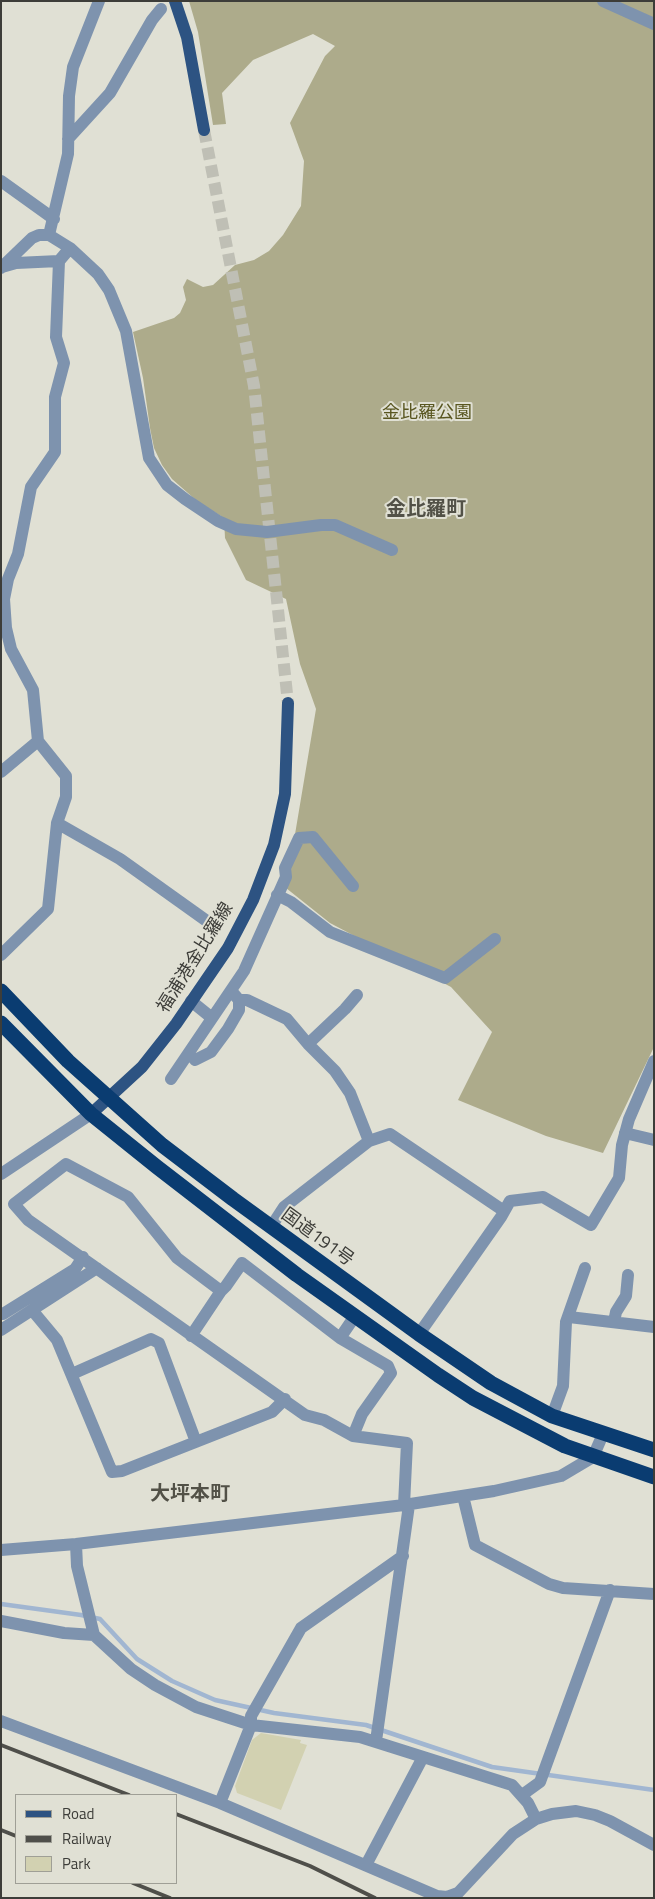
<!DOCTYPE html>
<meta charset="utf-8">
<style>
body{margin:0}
#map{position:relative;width:655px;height:1899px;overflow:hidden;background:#e0e0d4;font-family:"Titillium Web",sans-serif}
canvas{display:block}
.frame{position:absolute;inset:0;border:2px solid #3d3d39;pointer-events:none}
.legend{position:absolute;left:15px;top:1794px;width:162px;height:90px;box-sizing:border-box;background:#e0e0d4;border:1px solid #9f9f96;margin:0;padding:6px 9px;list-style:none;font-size:15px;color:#3d3d39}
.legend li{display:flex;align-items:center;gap:10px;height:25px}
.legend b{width:25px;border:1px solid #9f9f96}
</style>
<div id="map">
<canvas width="655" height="1899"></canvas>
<div class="frame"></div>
<ul class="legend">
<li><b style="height:6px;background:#2d5382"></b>Road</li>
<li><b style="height:6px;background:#4f4f4a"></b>Railway</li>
<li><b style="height:14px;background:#d2d1b1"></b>Park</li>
</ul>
</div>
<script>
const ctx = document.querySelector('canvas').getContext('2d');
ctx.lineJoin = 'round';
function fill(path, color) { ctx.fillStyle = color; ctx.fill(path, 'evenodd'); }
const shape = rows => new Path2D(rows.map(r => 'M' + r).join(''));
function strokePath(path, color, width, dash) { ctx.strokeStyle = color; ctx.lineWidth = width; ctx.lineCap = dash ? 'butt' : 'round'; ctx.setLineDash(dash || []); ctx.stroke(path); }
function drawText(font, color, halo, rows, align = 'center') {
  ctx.font = font + ' "Titillium Web","Noto Sans JP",sans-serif'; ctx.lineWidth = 4; ctx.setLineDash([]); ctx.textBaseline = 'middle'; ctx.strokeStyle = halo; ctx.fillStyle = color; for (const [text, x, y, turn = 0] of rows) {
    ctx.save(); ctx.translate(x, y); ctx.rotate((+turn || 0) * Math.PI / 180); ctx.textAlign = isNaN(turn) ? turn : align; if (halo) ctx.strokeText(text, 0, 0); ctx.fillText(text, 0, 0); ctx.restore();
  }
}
fill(shape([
 [261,1733,301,1740,300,1743,307,1745,281,1810,237,1793,235,1786,252,1740]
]), '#d2d1b1');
fill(shape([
 [189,1,654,1,654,1047,603,1153,546,1136,458,1100,492,1032,451,987,330,923,286,888,316,709,300,664,286,599,246,580,225,538,224,518,197,501,172,479,162,465,154,448,150,428,143,378,133,332,174,318,180,313,186,300,183,287,187,279,203,287,213,285,235,265,254,260,269,251,283,235,301,206,304,161,290,123,325,56,335,46,313,34,253,60,222,93,226,124,213,125,198,32]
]), '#adab8b');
strokePath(shape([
 [1,1604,81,1615,100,1619,137,1659,172,1681,215,1700,274,1713,366,1725,492,1767,654,1790]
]), '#a1b6d1', 4.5);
strokePath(shape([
 [204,130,254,386,288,703]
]), '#bfbfb5', 12, [12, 6]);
strokePath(shape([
 [603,1,654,24],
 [68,139,110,93,152,20,161,9],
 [1,181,54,219],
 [49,235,68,154,69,96,73,67,99,1],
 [70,248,59,261,56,337,64,363,55,397,55,452,31,487,18,554,8,579,4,599,6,628,11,649,33,690,38,741,66,776,66,797,57,823,120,859,211,924],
 [2,267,16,263,59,261],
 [1,268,32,238,39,235,49,235,70,248,98,274,109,290,126,331,149,458,167,485,185,499,218,521,236,529,267,532,321,525,335,525,392,550],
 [1,772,38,741],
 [277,895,291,902,330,932,445,978,495,939],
 [1,955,48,909,57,823],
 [239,1000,247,1000,287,1019,308,1044,335,1071,350,1093,369,1141],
 [191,1001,212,1018],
 [308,1044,345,1009,357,995],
 [195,1060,211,1052,228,1029,239,1010,239,1000,233,993],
 [171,1079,244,971,286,877,285,868,299,838,313,837,353,886],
 [625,1133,654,1140],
 [1,1174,91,1114],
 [271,1227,284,1207,369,1141,390,1134,504,1211],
 [221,1291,177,1258,128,1197,66,1164,14,1204,28,1220,305,1415,324,1420,353,1436,407,1443,404,1505],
 [32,1310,57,1340,112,1472,122,1471,272,1412,285,1399],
 [3,1314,75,1269,83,1257],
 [569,1317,654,1327],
 [614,1322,616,1312,626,1296,628,1275],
 [1,1330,97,1268],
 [419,1334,501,1217,510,1201,543,1197,591,1225,619,1178,622,1145,629,1119,654,1061],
 [191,1336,221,1291,226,1286,242,1263,340,1338],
 [72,1374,151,1339,159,1343,196,1442],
 [552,1416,563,1386,566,1322,585,1268],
 [353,1436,362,1414,391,1373,388,1366,340,1338,355,1316],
 [463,1496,475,1545,549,1584,563,1588,654,1594],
 [76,1544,77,1566,94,1635,131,1669,155,1685,196,1707,251,1725,360,1737,512,1785,528,1803,536,1819],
 [1,1550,76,1544,404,1505,494,1491,561,1476,593,1457,603,1434],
 [1,1621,64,1633,94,1635],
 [1,1721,220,1803,437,1896,447,1897,458,1893,513,1834,536,1819,552,1814,576,1811,595,1815,610,1821,654,1845],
 [376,1741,409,1505],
 [522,1795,540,1782,610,1590],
 [220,1803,251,1725,251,1716,301,1628,403,1556],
 [366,1865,423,1757]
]), '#7e93ae', 12);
strokePath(shape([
 [175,1,187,37,204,130],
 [91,1114,142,1067,176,1024,228,948,253,900,274,845,285,794,288,703]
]), '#2d5382', 12);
strokePath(shape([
 [1,991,68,1061,162,1145,233,1199,419,1334,491,1383,552,1416,654,1450],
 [1,1023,91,1114,157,1167,297,1275,438,1375,473,1398,565,1446,654,1477]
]), '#0a3c71', 15);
strokePath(shape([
 [1,1745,129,1795],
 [176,1814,310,1866,375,1898],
 [1,1830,16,1836],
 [133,1883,170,1898]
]), '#4f4f4a', 4);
drawText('18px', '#595620', '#e0e0d4', [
 ["金比羅公園",427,414]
]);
drawText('18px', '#3d3d39', '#e0e0d4', [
 ["福浦港金比羅線",196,958,-58],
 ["国道191号",317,1238,36]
]);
drawText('bold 20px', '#525147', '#e0e0d4', [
 ["金比羅町",426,510],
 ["大坪本町",190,1495]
]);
</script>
